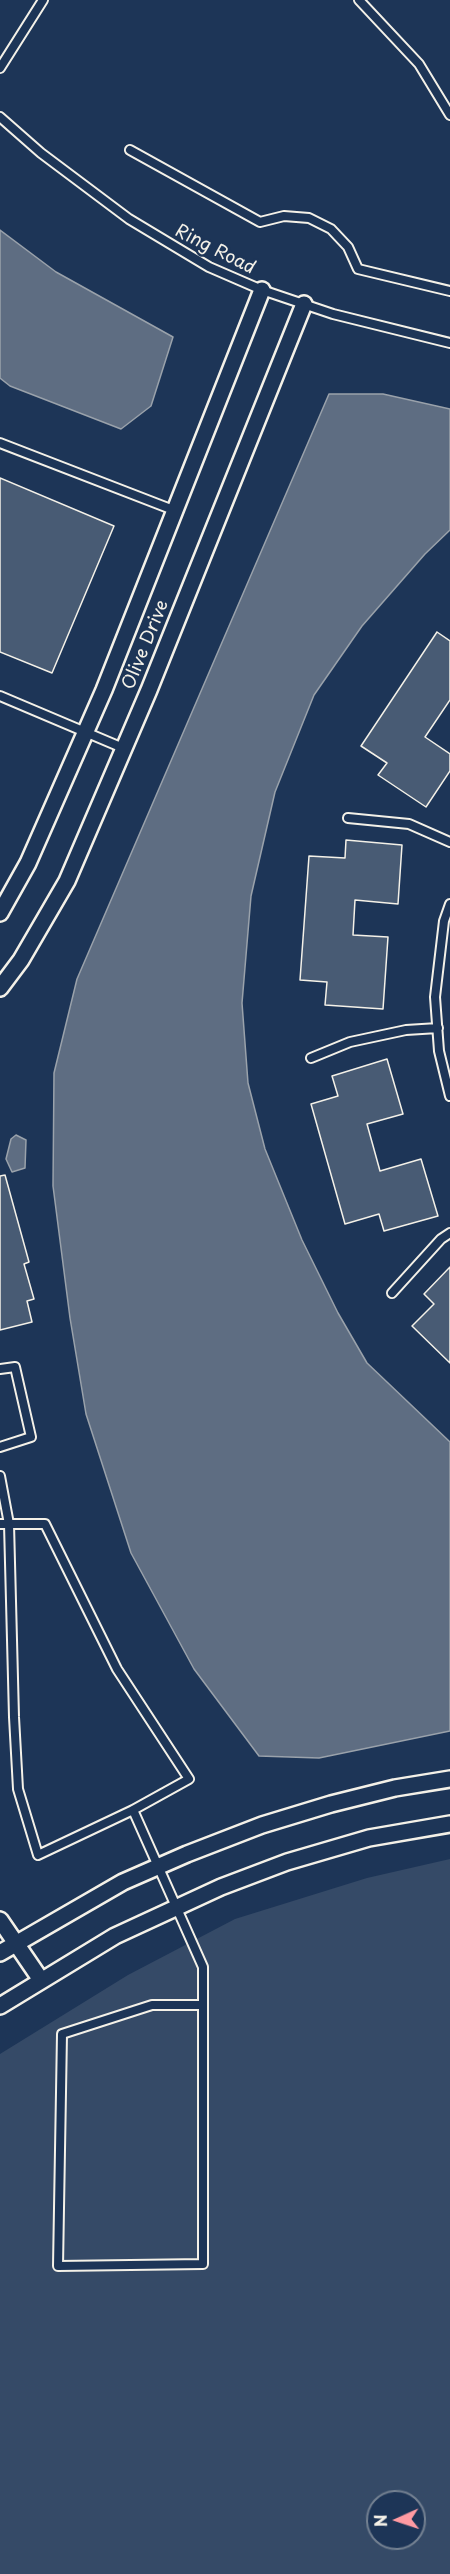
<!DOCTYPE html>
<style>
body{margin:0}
#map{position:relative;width:450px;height:2574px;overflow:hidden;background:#1d3557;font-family:"Playpen Sans",sans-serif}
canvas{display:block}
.north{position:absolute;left:366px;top:2490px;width:60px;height:60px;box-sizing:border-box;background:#1d3557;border:2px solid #738091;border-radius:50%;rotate:267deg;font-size:16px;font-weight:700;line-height:24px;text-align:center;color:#f4f1e8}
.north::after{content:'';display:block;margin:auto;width:21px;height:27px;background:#ff9aa2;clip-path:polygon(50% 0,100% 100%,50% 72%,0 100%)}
</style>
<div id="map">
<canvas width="450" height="2574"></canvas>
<div class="north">N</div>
</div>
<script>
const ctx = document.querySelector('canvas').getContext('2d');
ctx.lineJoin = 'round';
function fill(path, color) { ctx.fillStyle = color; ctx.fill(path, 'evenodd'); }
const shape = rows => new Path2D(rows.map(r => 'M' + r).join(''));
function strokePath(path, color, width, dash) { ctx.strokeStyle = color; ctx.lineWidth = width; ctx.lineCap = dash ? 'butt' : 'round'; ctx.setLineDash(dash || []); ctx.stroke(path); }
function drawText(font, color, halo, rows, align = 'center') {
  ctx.font = font + ' "Playpen Sans",sans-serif'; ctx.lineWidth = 5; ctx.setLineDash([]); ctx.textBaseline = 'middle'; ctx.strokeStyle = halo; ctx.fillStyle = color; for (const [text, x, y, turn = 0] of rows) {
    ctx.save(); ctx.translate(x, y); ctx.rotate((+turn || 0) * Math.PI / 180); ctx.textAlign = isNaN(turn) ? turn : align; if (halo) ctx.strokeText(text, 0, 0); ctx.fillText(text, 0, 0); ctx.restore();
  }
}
fill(shape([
 [450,1859,450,2574,0,2574,0,2054,128,1975,235,1919,367,1878],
 [378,2502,414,2502,414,2538,378,2538]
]), '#354a67');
const water = shape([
 [0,230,56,272,173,337,151,406,121,429,10,386,0,378,0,230],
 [329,394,383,394,450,409,450,530,425,554,362,626,314,695,275,792,251,896,242,1003,248,1083,265,1149,302,1240,338,1313,367,1363,450,1442,450,1731,319,1758,259,1756,194,1669,131,1553,86,1414,70,1318,53,1186,54,1073,77,979,329,394],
 [16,1135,26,1140,25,1168,12,1172,6,1159,11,1139,16,1135]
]);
fill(water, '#5e6d82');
strokePath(water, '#9aa2ab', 1.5);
const building = shape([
 [0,478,114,526,52,673,0,652,0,478],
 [437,632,450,641,450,700,425,737,450,754,450,771,426,807,378,775,387,763,361,746,437,632],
 [346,840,402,845,398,904,355,900,353,935,388,937,383,1009,325,1005,327,982,300,980,309,856,345,858,346,840],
 [387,1059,403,1114,367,1124,380,1171,421,1159,438,1216,384,1231,379,1214,345,1224,311,1104,338,1096,332,1076,387,1059],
 [5,1175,29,1262,24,1264,34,1299,27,1301,32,1322,0,1330,0,1176,5,1175],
 [450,1267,450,1363,412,1326,434,1304,424,1294,450,1267]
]);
fill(building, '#485b74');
strokePath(building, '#f4f1e8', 1.5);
const lane = shape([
 [359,0,419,64,450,115],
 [0,68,43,0],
 [0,117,41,153,129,219,209,267,262,290,333,314,450,343],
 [130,150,260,222,284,216,309,218,331,229,348,247,358,269,450,291],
 [0,443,176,511],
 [0,696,123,748],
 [348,818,409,824,450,842],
 [450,904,444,921,435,997,439,1051,450,1096],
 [311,1058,350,1042,406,1030,438,1028],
 [392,1293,441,1239,450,1233],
 [0,1369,15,1367,31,1437,0,1447],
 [0,1476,9,1524,0,1524],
 [9,1524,45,1524,117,1669,189,1779,133,1810,38,1855,18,1789,14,1717,9,1524],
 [133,1810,203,1967,203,2264,58,2266,62,2034,152,2005,203,2005]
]);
const street = shape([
 [0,913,28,863,104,690,262,290],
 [0,988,21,960,67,881,149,690,304,304],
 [0,1920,41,1980],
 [0,1953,123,1882,187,1854,262,1825,331,1804,395,1788,450,1779],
 [0,2006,115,1936,221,1887,287,1862,369,1838,450,1824]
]);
strokePath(lane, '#f4f1e8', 12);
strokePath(street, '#f4f1e8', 20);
strokePath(lane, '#1d3557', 8);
strokePath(street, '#1d3557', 15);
drawText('18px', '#f4f1e8', '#1d3557', [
 ["Ring Road",215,250,27],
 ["Olive Drive",146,645,-68]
]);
</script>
